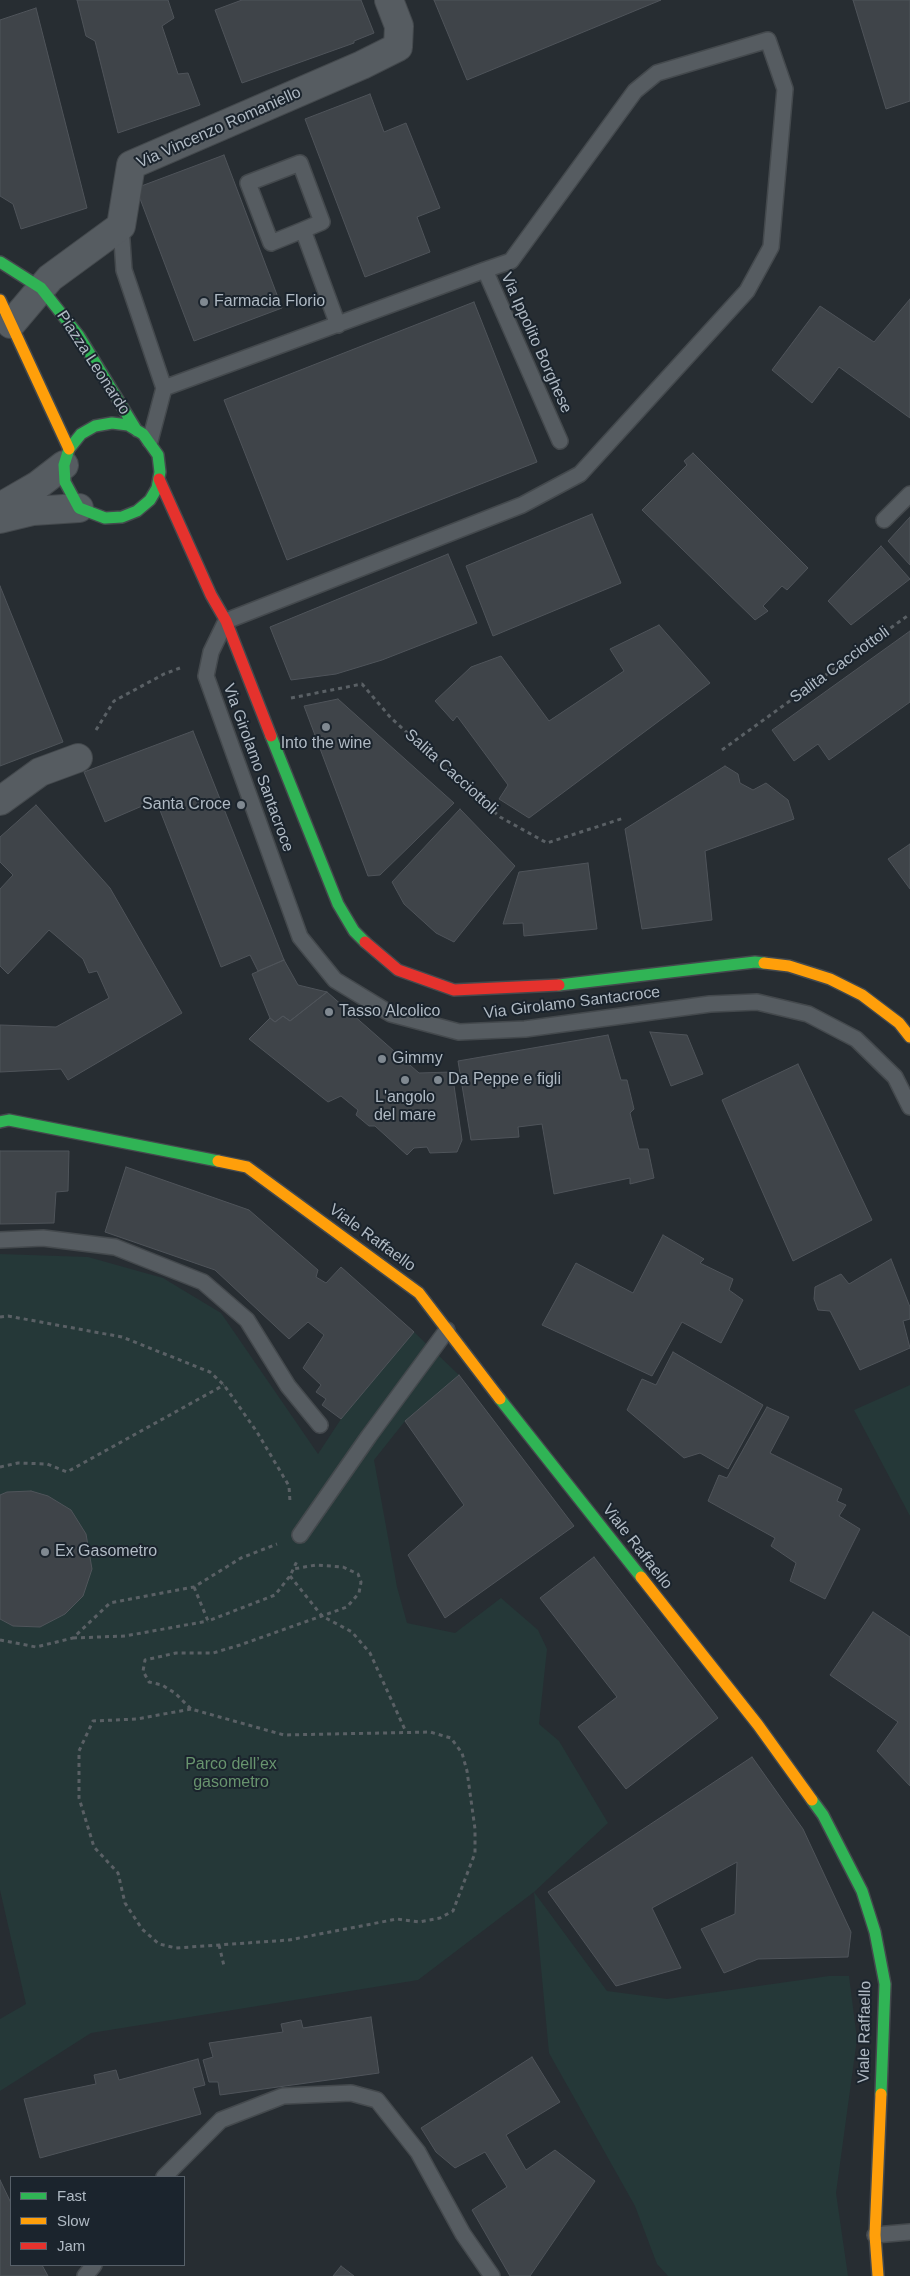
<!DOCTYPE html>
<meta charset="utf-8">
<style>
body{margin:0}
#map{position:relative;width:910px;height:2276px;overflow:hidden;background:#272d32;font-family:Arial,sans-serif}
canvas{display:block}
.legend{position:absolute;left:10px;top:2176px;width:175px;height:90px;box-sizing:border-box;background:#1b242d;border:1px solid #576069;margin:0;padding:6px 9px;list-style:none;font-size:15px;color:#b0bac4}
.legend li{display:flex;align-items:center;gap:10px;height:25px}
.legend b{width:25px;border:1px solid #576069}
</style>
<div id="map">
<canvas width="910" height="2276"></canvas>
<ul class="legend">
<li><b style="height:6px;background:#30b455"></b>Fast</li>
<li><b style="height:6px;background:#ff9f0a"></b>Slow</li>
<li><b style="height:6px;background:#e5322d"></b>Jam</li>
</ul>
</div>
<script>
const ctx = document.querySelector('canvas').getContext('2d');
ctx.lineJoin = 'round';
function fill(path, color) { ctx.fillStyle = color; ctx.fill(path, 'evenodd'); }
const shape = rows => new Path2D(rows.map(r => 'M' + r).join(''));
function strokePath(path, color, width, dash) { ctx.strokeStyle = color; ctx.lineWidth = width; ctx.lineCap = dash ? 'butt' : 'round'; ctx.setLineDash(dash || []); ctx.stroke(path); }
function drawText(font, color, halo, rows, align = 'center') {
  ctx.font = font + ' Arial,sans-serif'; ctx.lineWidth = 4; ctx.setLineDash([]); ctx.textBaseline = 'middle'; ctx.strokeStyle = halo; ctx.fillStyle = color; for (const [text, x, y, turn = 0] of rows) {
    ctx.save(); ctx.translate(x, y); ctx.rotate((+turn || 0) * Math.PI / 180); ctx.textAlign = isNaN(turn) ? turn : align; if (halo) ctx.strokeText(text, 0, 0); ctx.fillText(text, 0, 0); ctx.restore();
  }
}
fill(shape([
 [0,1254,88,1257,163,1278,221,1313,318,1454,341,1419,414,1332,459,1375,405,1421,374,1460,397,1587,407,1623,455,1633,501,1598,538,1630,547,1649,539,1724,559,1741,608,1823,534,1892,607,1991,667,1999,829,1976,849,1976,857,2039,836,2193,848,2276,668,2276,657,2264,635,2206,549,2053,534,1892,418,1980,91,2033,0,2091,0,2019,26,2004,0,1890],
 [910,1385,910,1516,854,1410]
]), '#253838');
const building = shape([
 [77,0,168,0,174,18,162,26,178,74,188,73,200,105,118,133,95,41,86,36,77,0],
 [242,0,361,0,374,33,354,41,354,43,242,83,215,10,242,0],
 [434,0,661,0,467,80,434,0],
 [853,0,910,0,910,101,886,109,853,0],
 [36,8,87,208,21,229,13,204,0,196,0,20,36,8],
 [370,94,384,132,406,123,440,208,417,217,430,252,365,277,305,119,370,94],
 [224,155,282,308,194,341,136,188,224,155],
 [910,299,910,418,839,367,812,403,772,370,820,306,874,342,910,299],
 [474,302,537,462,287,560,224,400,474,302],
 [693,453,808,568,787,590,782,586,763,606,768,611,755,620,642,510,687,465,684,461,693,453],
 [592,514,621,583,493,636,466,566,592,514],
 [910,517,910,565,888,541,910,517],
 [881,546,910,579,851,625,828,601,881,546],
 [448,554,477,623,382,660,336,674,291,680,270,627,448,554],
 [0,586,63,742,0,766,0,586],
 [659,625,710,683,529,818,499,799,508,785,457,716,453,721,435,701,471,667,501,656,549,721,624,671,610,649,659,625],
 [910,631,910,702,829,760,818,744,794,761,772,730,910,631],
 [338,699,454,803,380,875,368,876,304,706,338,699],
 [193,731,284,960,258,971,250,955,221,967,156,800,105,822,84,772,193,731],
 [725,766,738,774,740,783,753,790,766,783,788,800,794,819,705,851,712,920,642,929,625,829,725,766],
 [36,805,110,888,182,1013,68,1080,61,1069,0,1072,0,1025,56,1027,109,998,97,971,89,973,83,959,49,930,8,974,0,966,0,889,13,875,0,862,0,837,36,805],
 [460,809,515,866,454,942,436,933,404,904,392,882,460,809],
 [910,844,910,889,888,859,910,844],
 [588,863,597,929,524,936,523,923,503,924,519,872,588,863],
 [284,960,298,985,327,992,290,1021,283,1016,275,1022,270,1018,252,974,284,960],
 [327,992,419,1073,452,1072,462,1140,457,1152,430,1153,427,1147,414,1148,407,1155,375,1126,369,1126,356,1115,358,1110,341,1096,328,1102,249,1039,270,1018,275,1022,283,1016,290,1021,327,992],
 [650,1032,687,1035,703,1074,671,1086,650,1032],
 [608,1035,621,1080,627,1080,634,1109,630,1113,639,1149,648,1149,654,1178,630,1184,630,1178,554,1194,542,1124,518,1127,519,1137,471,1140,458,1061,608,1035],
 [798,1064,872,1220,793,1261,722,1100,798,1064],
 [0,1151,69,1151,68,1191,56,1192,54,1223,0,1224,0,1151],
 [126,1167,249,1210,318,1270,316,1277,326,1283,341,1267,414,1332,341,1419,322,1405,326,1399,316,1392,321,1385,303,1368,324,1335,308,1322,289,1339,215,1270,105,1232,126,1167],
 [663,1235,704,1259,700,1263,733,1279,729,1290,743,1300,721,1343,682,1322,652,1376,542,1325,576,1263,633,1293,663,1235],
 [891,1259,910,1307,910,1319,903,1321,910,1348,860,1370,830,1311,818,1310,814,1299,815,1287,841,1274,849,1284,891,1259],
 [673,1352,763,1405,728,1469,700,1453,684,1458,627,1410,642,1379,656,1385,673,1352],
 [459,1375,574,1526,445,1618,408,1555,464,1505,405,1421,459,1375],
 [767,1407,789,1417,770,1453,842,1489,837,1501,846,1505,839,1516,860,1529,825,1599,790,1581,796,1563,771,1546,775,1538,708,1501,719,1475,727,1478,767,1407],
 [31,1491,48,1496,71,1510,86,1534,92,1569,83,1596,65,1614,40,1627,13,1626,0,1619,0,1495,7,1492,31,1491],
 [594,1557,718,1718,626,1789,578,1727,617,1697,540,1598,594,1557],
 [873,1612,910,1637,910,1786,877,1751,898,1722,830,1675,873,1612],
 [752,1757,803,1829,851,1932,848,1957,758,1959,724,1973,701,1929,735,1914,737,1862,652,1908,681,1968,616,1986,548,1892,752,1757],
 [371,2017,379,2073,220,2095,218,2082,209,2082,203,2060,213,2057,209,2043,283,2032,281,2024,301,2020,303,2028,371,2017],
 [532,2057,560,2102,506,2135,526,2170,555,2150,595,2181,530,2276,510,2276,472,2210,507,2187,485,2152,455,2168,436,2152,421,2128,532,2057],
 [198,2059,205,2085,193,2088,201,2114,40,2158,24,2099,96,2084,94,2075,116,2070,119,2080,198,2059],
 [0,2180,11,2203,11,2265,42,2265,48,2276,0,2276,0,2180],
 [341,2266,354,2276,333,2276,341,2266]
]);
fill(building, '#3f4449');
strokePath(building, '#4f545a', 1);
const lane = shape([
 [121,226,124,270,164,388,150,441],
 [303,230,322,222,300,163,248,183,271,243,303,230,338,325],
 [485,270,511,261,635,91,657,73,768,40,785,89,771,247,747,291,580,474,522,505,226,621,211,652,206,676,300,937,335,980,391,1014,459,1032,525,1029,710,1004,757,1002,808,1014,856,1039,895,1077,910,1107],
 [164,388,485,270,560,441],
 [884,520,910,494],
 [0,1240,43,1238,115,1247,203,1282,247,1320,288,1386,320,1425],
 [300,1535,369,1436,447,1330],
 [164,2177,221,2120,283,2096,351,2093,377,2100,418,2152,463,2234,492,2276],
 [875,2235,910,2232],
 [85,2276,94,2265]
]);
const street = shape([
 [11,324,50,278,121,226,131,165,362,65,398,47,399,26,389,0],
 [0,507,38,485,64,465],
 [0,519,33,511,79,508],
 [0,801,40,772,78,758]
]);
const fast = shape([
 [0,262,41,288,79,336,137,431],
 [112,423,128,425,143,434,158,455,160,472,157,488,150,500,137,511,122,517,105,518,79,508,65,482,64,465,69,449,81,434,95,426,112,423],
 [271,736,338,904,354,931,365,942],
 [559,985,755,962,764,963],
 [0,1122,9,1120,218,1161],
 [500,1399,641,1577],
 [812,1800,823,1815,862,1891,875,1932,885,1984,881,2094]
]);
const slow = shape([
 [0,300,69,449],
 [764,963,789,966,830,979,862,995,899,1023,910,1037],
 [218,1161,247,1167,419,1293,500,1399],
 [641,1577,758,1725,812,1800],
 [878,2276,875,2235,881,2094]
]);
const jam = shape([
 [159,479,211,595,226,621,271,736],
 [365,942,398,970,454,990,559,985]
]);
strokePath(lane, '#44494d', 18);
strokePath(street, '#44494d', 30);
strokePath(fast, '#44494d', 14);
strokePath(slow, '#44494d', 14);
strokePath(jam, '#44494d', 14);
strokePath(shape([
 [291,698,362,684,391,718,500,817,547,843,624,818],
 [96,730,114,701,164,674,180,668],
 [722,750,910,614],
 [0,1317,8,1316,122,1337,210,1372,224,1385,257,1432,289,1486,290,1502],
 [0,1467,18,1463,47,1464,67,1472,224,1385],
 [290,1576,322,1616,352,1632,370,1653,406,1732],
 [194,1587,208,1621,275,1595,290,1576,297,1561],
 [73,1638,125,1636,208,1621],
 [0,1640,36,1647,73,1638,110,1603,194,1587,241,1558,277,1544],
 [191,1709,137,1719,93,1721,79,1751,79,1798,94,1847,118,1873,125,1903,142,1929,159,1944,176,1948,289,1940,397,1919,419,1922,440,1918,453,1911,475,1853,475,1829,467,1771,462,1753,451,1738,430,1732,284,1735,191,1709,175,1693,162,1685,149,1682,143,1671,145,1660,176,1653,213,1653,240,1645,347,1607,359,1593,361,1582,358,1574,343,1567,316,1565,293,1569],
 [219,1945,224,1966]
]), '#5a6065', 3, [4, 4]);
strokePath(lane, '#565c61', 15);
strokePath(street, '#565c61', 28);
strokePath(fast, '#30b455', 11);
strokePath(slow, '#ff9f0a', 11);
strokePath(jam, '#e5322d', 11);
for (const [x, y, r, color] of [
 [204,302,5,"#808991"],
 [326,727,5,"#808991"],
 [241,805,5,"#808991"],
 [329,1012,5,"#808991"],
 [382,1059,5,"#808991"],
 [405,1080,5,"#808991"],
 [438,1080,5,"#808991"],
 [45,1552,5,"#808991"]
]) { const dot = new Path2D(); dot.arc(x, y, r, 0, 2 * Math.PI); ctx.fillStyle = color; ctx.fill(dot); strokePath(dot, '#1b242d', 2); }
drawText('16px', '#b0bac4', '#1b242d', [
 ["Via Vincenzo Romaniello",219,128,-24],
 ["Via Ippolito Borghese",536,343,66],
 ["Piazza Leonardo",93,363,57],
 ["Salita Cacciottoli",840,665,-36],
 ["Via Girolamo Santacroce",258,768,70],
 ["Salita Cacciottoli",451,772,42],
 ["Via Girolamo Santacroce",572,1003,-7],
 ["Viale Raffaello",372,1238,36],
 ["Viale Raffaello",637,1547,52],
 ["Viale Raffaello",865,2032,-89]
]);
drawText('16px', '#b0bac4', '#1b242d', [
 ["Farmacia Florio",214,302],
 ["Into the wine",326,744,"center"],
 ["Santa Croce",231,805,"right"],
 ["Tasso Alcolico",339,1012],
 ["Gimmy",392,1059],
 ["Da Peppe e figli",448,1080],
 ["L'angolo",405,1098,"center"],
 ["del mare",405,1116,"center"],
 ["Ex Gasometro",55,1552]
], 'left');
drawText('16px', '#68946e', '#1b242d', [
 ["Parco dell’ex",231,1765],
 ["gasometro",231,1783]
]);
</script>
